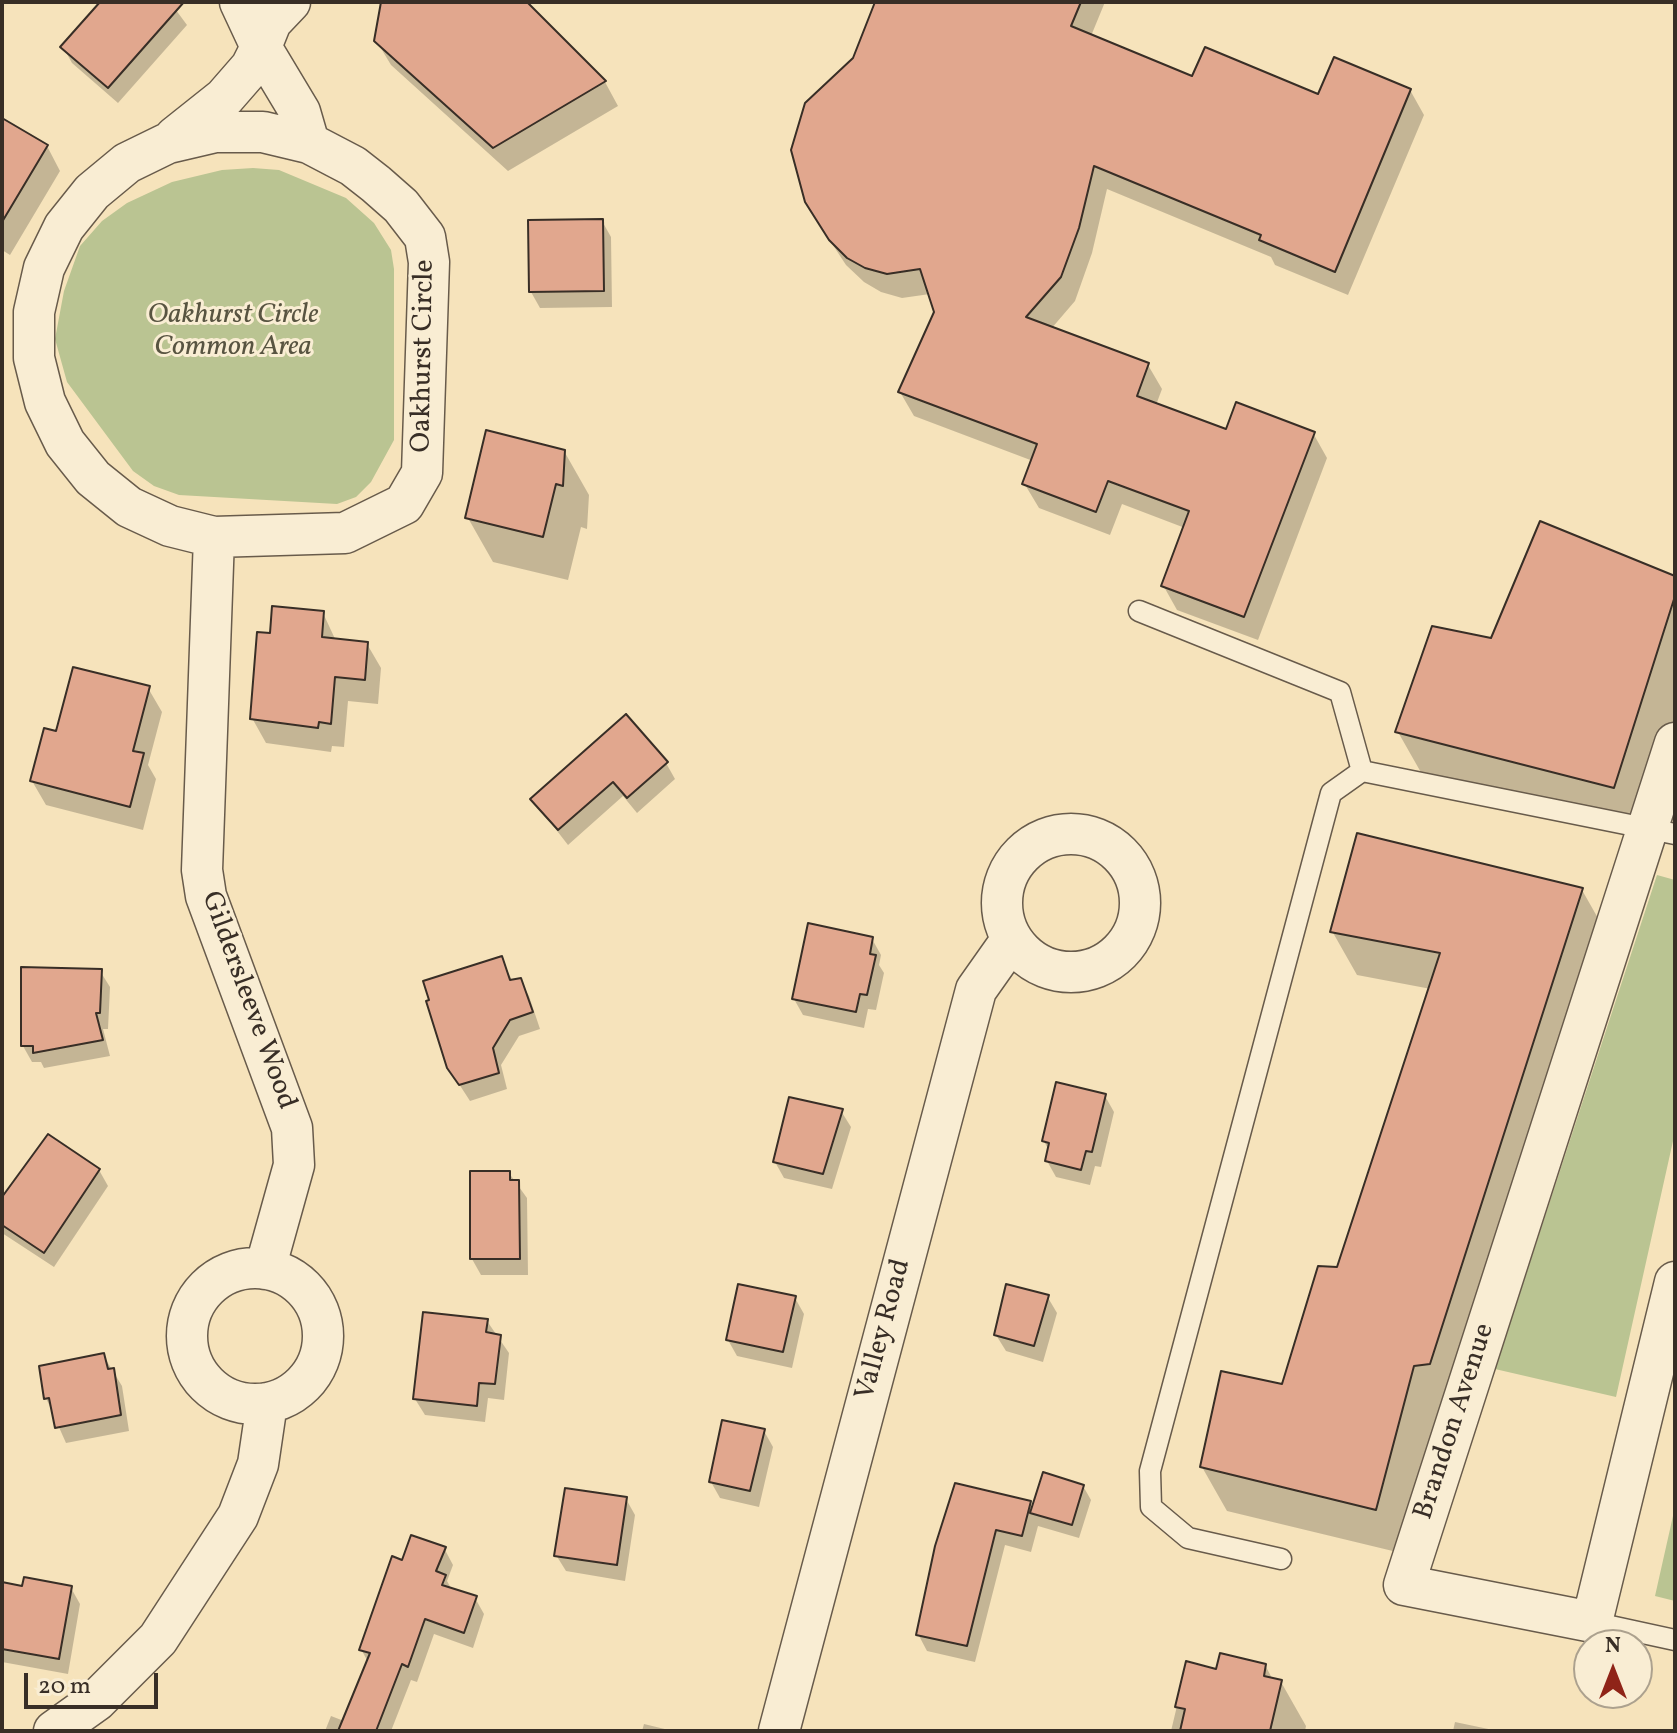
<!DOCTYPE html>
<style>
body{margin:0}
#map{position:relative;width:1677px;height:1733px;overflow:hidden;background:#f6e3bb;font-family:Vollkorn,serif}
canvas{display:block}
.frame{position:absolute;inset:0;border:4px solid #382e26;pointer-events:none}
.north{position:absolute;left:1573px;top:1629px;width:80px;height:80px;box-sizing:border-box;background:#f9edd3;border:2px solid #aca18e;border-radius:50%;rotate:0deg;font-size:22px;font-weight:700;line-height:32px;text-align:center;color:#382e26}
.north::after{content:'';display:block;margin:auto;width:28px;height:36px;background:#8f2418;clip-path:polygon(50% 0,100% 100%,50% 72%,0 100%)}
.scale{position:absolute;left:24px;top:1673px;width:134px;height:36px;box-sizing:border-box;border:4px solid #382e26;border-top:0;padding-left:10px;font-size:24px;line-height:28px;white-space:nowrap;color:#382e26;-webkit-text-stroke:6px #f9edd3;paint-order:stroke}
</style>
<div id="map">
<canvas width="1677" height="1733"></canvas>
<div class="frame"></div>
<div class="north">N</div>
<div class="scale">20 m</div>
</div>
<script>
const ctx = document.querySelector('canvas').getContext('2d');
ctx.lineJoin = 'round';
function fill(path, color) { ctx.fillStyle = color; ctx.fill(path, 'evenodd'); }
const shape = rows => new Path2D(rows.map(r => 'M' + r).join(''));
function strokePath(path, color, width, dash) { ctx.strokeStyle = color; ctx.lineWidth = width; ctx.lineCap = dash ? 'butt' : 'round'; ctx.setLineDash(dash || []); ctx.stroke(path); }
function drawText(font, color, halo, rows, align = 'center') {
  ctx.font = font + ' Vollkorn,serif'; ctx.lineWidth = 6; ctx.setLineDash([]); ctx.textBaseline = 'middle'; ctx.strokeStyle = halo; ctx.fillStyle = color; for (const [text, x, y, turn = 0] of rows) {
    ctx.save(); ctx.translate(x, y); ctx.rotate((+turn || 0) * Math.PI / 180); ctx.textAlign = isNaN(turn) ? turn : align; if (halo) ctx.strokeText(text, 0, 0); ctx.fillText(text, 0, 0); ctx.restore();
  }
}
fill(shape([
 [253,168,279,170,346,198,374,223,391,250,394,269,394,440,371,482,356,497,337,504,179,495,154,486,133,471,67,382,55,339,64,291,80,246,102,221,127,203,172,182,222,170],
 [1657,875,1675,880,1675,1132,1616,1397,1495,1369],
 [1675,1507,1675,1601,1655,1596]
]), '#bac492');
fill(shape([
 [103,2,170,2,187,25,118,103,72,63,63,47],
 [383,2,524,2,605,82,618,106,508,171,391,65,376,40],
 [877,2,1105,2,1091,36,1193,78,1319,97,1410,90,1424,115,1348,295,1275,265,1271,257,1107,189,1092,253,1075,301,1051,329,1148,365,1162,389,1156,405,1227,431,1313,433,1327,458,1258,640,1177,610,1163,585,1185,528,1122,504,1110,535,1039,508,1024,483,1033,461,914,416,900,392,936,312,930,294,902,298,881,292,864,282,846,265,821,227,854,59],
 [2,120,47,146,60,171,10,255,2,250],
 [602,221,611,237,612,307,540,308,531,292],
 [564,451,589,495,587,529,581,527,568,580,493,562,468,518],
 [1675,578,1675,717,1639,830,1423,776,1398,732],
 [323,613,336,641,367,644,381,668,378,704,348,701,344,747,332,746,331,752,266,743,252,718,272,635],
 [148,688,162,712,148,765,156,779,143,830,46,805,32,781,57,733],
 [666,763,675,779,637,813,623,796,568,845,533,800],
 [1582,890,1607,934,1455,1408,1439,1410,1401,1553,1227,1511,1202,1467,1283,1387,1338,1269,1431,989,1357,975,1332,931],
 [872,939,881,955,879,965,884,973,876,1010,868,1009,864,1028,803,1015,794,999],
 [501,958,513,982,520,980,529,996,540,1029,519,1036,501,1065,507,1089,470,1101,459,1084],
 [100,971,110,987,108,1029,103,1029,110,1056,44,1068,41,1062,32,1062,23,1046],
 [1105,1096,1114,1112,1101,1167,1095,1166,1090,1185,1056,1177,1047,1161,1049,1151,1044,1141],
 [841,1111,851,1127,832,1189,784,1178,775,1162],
 [31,1157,99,1170,108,1186,54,1267,2,1233,2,1200],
 [509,1173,527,1198,528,1275,481,1275,472,1259],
 [1047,1296,1057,1313,1043,1362,1006,1351,996,1335],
 [795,1298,804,1314,792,1368,737,1356,728,1340],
 [487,1321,509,1353,504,1400,488,1398,485,1422,425,1415,415,1399],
 [103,1355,122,1386,129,1431,66,1443,46,1398],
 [764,1431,773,1447,759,1507,720,1498,711,1482],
 [1083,1486,1091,1500,1079,1538,1038,1526,1031,1552,1005,1545,975,1662,927,1651,918,1634,937,1547,1030,1503,1033,1509],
 [626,1499,635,1515,625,1581,566,1571,556,1555],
 [444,1548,453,1565,447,1581,452,1590,475,1598,484,1614,473,1648,434,1634,417,1682,411,1680,391,1731,325,1731,331,1716,344,1721,368,1662,361,1649,404,1563],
 [2,1584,24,1588,71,1588,80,1604,68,1674,2,1662],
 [1187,1664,1218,1671,1265,1665,1273,1680,1281,1682,1306,1726,1305,1731,1171,1731],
 [1455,1722,1498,1731,1453,1731],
 [644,1724,673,1731,642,1731]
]), '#0003');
const building = shape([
 [100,2,184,2,108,88,60,47,100,2],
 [381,2,527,2,606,81,493,148,374,41,381,2],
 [875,2,1081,2,1071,26,1192,76,1205,47,1318,94,1334,57,1411,89,1335,272,1259,240,1261,235,1094,166,1079,228,1061,277,1026,317,1149,363,1137,396,1226,429,1236,402,1315,432,1244,617,1161,586,1189,511,1108,481,1096,512,1022,484,1037,444,898,392,934,312,920,269,887,274,865,268,847,258,829,240,805,202,791,150,805,103,853,58,875,2],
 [2,118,48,145,2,222,2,118],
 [603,219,604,291,529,292,528,220,603,219],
 [486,430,565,450,563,486,556,484,543,537,465,518,486,430],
 [1540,521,1675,576,1675,596,1614,788,1395,732,1432,626,1491,638,1540,521],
 [272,606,324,611,322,637,368,642,365,680,335,677,331,724,319,722,318,728,250,719,257,632,270,633,272,606],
 [73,667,150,686,133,751,144,753,130,807,30,781,44,728,56,731,73,667],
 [626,714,668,762,627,798,613,782,558,830,530,799,626,714],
 [1357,833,1583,888,1430,1364,1414,1366,1376,1510,1200,1467,1221,1371,1282,1384,1318,1266,1337,1267,1440,953,1330,932,1357,833],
 [808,923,873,937,870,954,876,955,867,995,860,994,856,1012,792,999,808,923],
 [502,956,510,980,521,978,533,1012,510,1020,493,1048,499,1073,459,1085,447,1068,426,1001,429,1000,423,981,502,956],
 [21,967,102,969,100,1013,96,1013,103,1040,33,1053,33,1046,21,1046,21,967],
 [1056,1082,1106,1094,1092,1152,1086,1151,1081,1170,1045,1161,1049,1143,1042,1141,1056,1082],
 [789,1097,843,1109,823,1174,773,1162,789,1097],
 [48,1134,100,1169,44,1253,2,1225,2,1197,48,1134],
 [470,1171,510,1171,510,1180,519,1180,520,1259,470,1259,470,1171],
 [738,1284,796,1296,783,1352,726,1340,738,1284],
 [1006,1284,1049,1295,1034,1346,994,1335,1006,1284],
 [423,1312,488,1319,486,1332,501,1335,495,1384,479,1383,477,1406,413,1399,423,1312],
 [104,1353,108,1369,114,1368,121,1415,55,1428,49,1398,44,1399,39,1366,104,1353],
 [722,1420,765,1429,750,1491,709,1482,722,1420],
 [1043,1472,1084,1485,1072,1525,1030,1513,1043,1472],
 [955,1483,1031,1501,1022,1536,996,1530,967,1646,916,1635,935,1546,955,1483],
 [565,1488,627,1497,617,1565,554,1556,565,1488],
 [411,1535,446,1547,436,1571,446,1575,442,1585,477,1596,464,1633,425,1619,408,1667,402,1664,376,1731,338,1731,370,1653,359,1650,392,1556,402,1560,411,1535],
 [24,1577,72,1586,59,1659,2,1649,2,1582,22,1586,24,1577],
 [1220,1653,1266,1664,1264,1676,1282,1680,1270,1731,1180,1731,1185,1709,1175,1707,1186,1661,1216,1669,1220,1653]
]);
fill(building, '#e1a78e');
strokePath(building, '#382e26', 2);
const lane = shape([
 [1139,611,1340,692,1362,771],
 [1281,1559,1188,1538,1151,1507,1150,1471,1331,793,1362,771,1675,834],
 [1592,1622,1675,1640]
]);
const street = shape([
 [290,2,271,22,261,47,300,112,309,143],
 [215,132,263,132,309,143,353,166,376,184,401,206,425,237,429,262,422,473,404,504,345,533,214,537,170,526,129,507,93,478,65,443,45,402,34,358,34,312,44,268,64,227,92,192,127,163,168,143,215,132],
 [175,137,224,98,251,67,261,47,240,2],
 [214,537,202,870,206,896,292,1128,294,1165,265,1269],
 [1675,743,1404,1585,1592,1622,1675,1282],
 '1002 903a69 69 0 1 1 138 0a69 69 0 1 1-138 0Z',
 '187 1336a68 68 0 1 1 136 0a68 68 0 1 1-136 0Z',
 [54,1731,96,1701,158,1639,238,1516,258,1464,267,1403],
 [779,1731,976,990,1012,939]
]);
strokePath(lane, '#685b4b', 23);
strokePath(street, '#685b4b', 43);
strokePath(lane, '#f9edd3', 20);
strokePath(street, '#f9edd3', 40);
drawText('italic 28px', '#585441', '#f9edd3', [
 ["Oakhurst Circle",233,317],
 ["Common Area",233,349]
]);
drawText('28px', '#382e26', '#f9edd3', [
 ["Oakhurst Circle",425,356,-89],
 ["Gildersleeve Wood",247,1001,70],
 ["Valley Road",885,1330,-75],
 ["Brandon Avenue",1456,1422,-72]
]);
</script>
